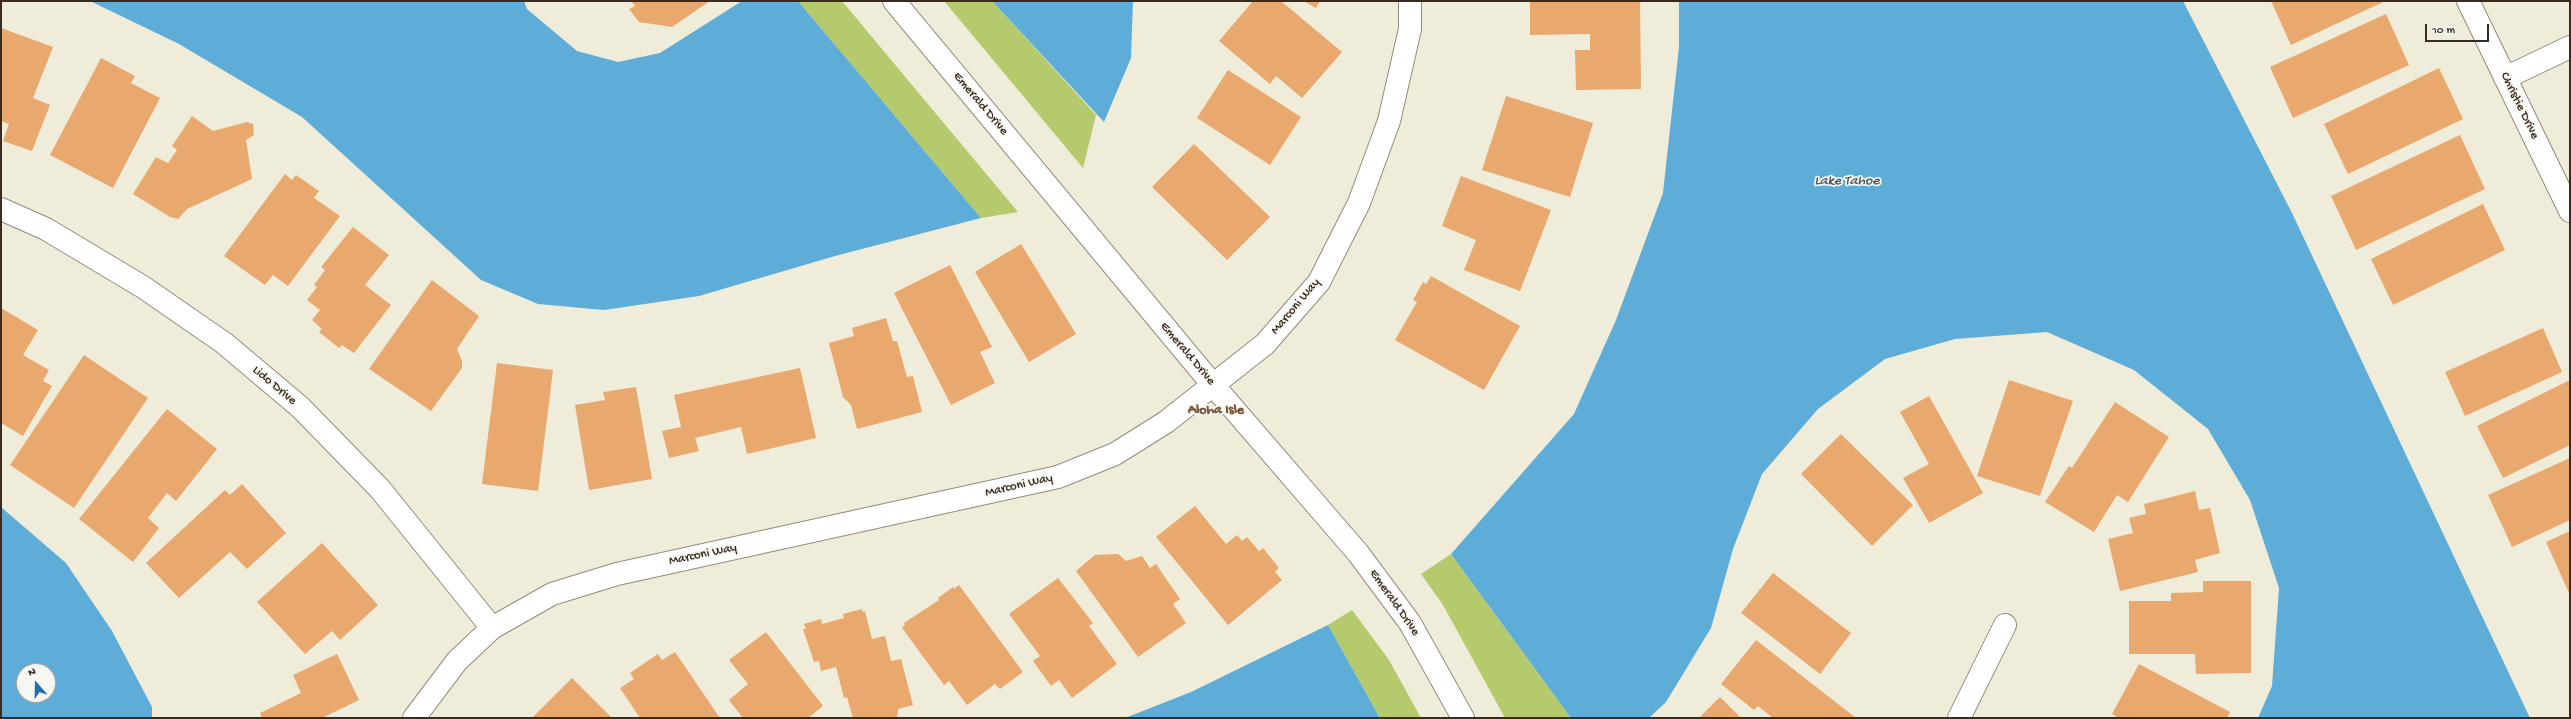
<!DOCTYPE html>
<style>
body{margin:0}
#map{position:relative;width:2571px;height:719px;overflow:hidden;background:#efecd9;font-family:"Gochi Hand",sans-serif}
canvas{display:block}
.frame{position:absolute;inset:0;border:2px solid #3b2a1e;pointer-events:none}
.north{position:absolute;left:16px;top:663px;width:40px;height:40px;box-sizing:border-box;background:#f6f6f2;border:1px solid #aba49d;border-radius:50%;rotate:340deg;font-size:11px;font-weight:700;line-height:16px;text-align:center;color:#3b2a1e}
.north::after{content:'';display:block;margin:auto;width:14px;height:18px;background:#1f6fb2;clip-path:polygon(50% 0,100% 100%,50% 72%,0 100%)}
.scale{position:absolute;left:2425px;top:24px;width:64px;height:18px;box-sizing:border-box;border:2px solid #3b2a1e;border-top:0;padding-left:5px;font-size:12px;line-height:14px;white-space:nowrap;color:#3b2a1e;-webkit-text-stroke:3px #f6f6f2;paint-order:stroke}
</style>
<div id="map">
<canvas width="2571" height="719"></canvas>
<div class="frame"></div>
<div class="north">N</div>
<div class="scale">10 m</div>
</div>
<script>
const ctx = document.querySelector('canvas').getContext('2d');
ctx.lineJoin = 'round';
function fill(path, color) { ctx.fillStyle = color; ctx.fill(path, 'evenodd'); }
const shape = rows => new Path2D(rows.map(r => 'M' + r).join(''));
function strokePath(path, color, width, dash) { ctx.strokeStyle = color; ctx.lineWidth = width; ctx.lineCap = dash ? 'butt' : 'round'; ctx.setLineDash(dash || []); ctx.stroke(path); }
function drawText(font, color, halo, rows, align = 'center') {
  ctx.font = font + ' "Gochi Hand",sans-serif'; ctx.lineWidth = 3.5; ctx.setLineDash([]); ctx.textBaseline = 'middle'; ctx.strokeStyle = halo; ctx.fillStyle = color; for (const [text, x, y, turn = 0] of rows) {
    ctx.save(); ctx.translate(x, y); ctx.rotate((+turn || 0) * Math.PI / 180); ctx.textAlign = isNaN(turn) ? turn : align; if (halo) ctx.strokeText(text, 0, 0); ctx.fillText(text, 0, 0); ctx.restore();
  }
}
fill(shape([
 [798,1,842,1,1018,212,981,218],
 [944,1,992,1,1096,115,1083,168],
 [1451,554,1571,718,1505,718,1443,605,1421,574],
 [1352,610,1389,660,1421,718,1380,718,1328,625]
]), '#b5c96d');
fill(shape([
 [90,1,524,1,527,9,577,51,618,62,660,53,742,1,798,1,981,218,835,256,699,296,604,310,538,304,481,280,302,117,179,44],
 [992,1,1133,1,1131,58,1104,122],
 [1679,1,2183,1,2292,213,2530,718,2258,718,2272,686,2279,588,2250,500,2208,429,2134,370,2047,332,1955,339,1885,359,1818,409,1762,474,1733,549,1711,628,1666,702,1649,718,1571,718,1451,554,1574,414,1616,320,1663,193,1679,47],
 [1,507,66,563,112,631,152,707,152,718,1,718],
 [24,671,48,671,48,695,24,695],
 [1328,625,1380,718,1125,718,1191,692]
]), '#5eadd8');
fill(shape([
 [631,1,710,1,672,27,639,22,629,9,635,6],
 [1253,1,1281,1,1342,52,1302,98,1276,76,1270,84,1219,41],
 [1304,1,1320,1,1316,8],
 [1530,1,1640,1,1641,89,1576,90,1575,50,1590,50,1590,34,1530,35],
 [2271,1,2382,1,2383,2,2291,45],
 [2386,14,2409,65,2293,118,2270,67],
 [1,28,53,47,33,98,50,105,32,151,3,141,9,124,1,121],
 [101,58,135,76,131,83,160,98,113,188,50,155],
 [2439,68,2463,119,2348,174,2324,124],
 [1228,70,1301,117,1270,165,1197,118],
 [1506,96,1593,123,1570,197,1482,170],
 [192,116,213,131,247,122,253,124,254,135,246,140,252,179,187,209,178,219,170,217,133,194,156,157,168,163,177,150,172,146],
 [2460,135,2485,189,2356,250,2331,196],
 [1194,144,1270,217,1227,260,1152,187],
 [285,174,292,180,296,175,319,191,314,198,340,216,288,286,273,275,265,285,224,256],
 [1461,176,1551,210,1520,291,1464,270,1476,240,1442,226],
 [2483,204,2505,250,2393,305,2371,259],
 [353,227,389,255,365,285,391,305,354,353,342,345,339,348,319,332,322,329,312,320,320,310,307,300,317,287,314,285,325,270,321,267],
 [1021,244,1076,334,1029,362,975,272],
 [950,265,992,347,980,352,995,383,951,405,894,293],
 [1431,276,1520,326,1484,390,1395,340,1417,302,1413,300,1423,282,1426,284],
 [432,280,479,316,457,349,462,361,462,368,431,411,369,369],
 [1,308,38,330,23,355,49,370,43,381,52,386,23,436,1,423],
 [886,318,893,341,897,341,907,377,913,376,922,412,857,429,851,405,843,397,829,343,854,336,852,328],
 [2543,328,2562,372,2465,416,2445,372],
 [84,355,148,398,74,508,10,465],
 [497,363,553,370,538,491,482,484],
 [800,368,816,438,747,454,741,427,695,438,699,451,669,458,662,431,681,427,674,395],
 [2009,380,2073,401,2040,496,1977,476],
 [2570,380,2570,445,2503,478,2477,426],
 [636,387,652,479,589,490,575,405,605,400,603,392],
 [1929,396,1983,493,1929,523,1903,478,1929,464,1900,412],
 [2115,402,2169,437,2128,502,2117,495,2094,532,2045,502,2069,466,2072,468],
 [167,409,217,449,176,501,167,493,148,518,159,528,133,562,79,519],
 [1841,434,1913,505,1872,546,1801,474],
 [2570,458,2570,520,2512,547,2488,495],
 [242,484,286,533,247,569,230,552,179,598,146,563,225,490,230,495],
 [2195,491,2199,510,2210,508,2220,553,2195,560,2198,572,2120,591,2108,539,2133,533,2129,518,2146,514,2144,504],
 [1195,506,1226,544,1237,535,1242,541,1247,537,1259,551,1263,548,1279,568,1275,572,1282,580,1228,625,1156,537],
 [2570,531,2570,595,2546,542],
 [322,543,378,605,340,640,332,631,305,654,257,602],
 [1118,554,1126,561,1142,556,1150,568,1156,564,1180,599,1173,604,1186,623,1138,657,1076,571,1095,555],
 [1773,573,1851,633,1820,674,1741,613],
 [1058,578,1093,623,1089,626,1117,664,1072,698,1059,680,1051,686,1033,661,1040,656,1009,614],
 [2203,581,2251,581,2251,673,2196,674,2195,654,2129,654,2129,601,2171,601,2171,593,2203,592],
 [959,585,1023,672,1000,689,995,684,967,705,949,681,944,685,902,628,905,625,904,623,939,600,938,598,953,587,954,589],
 [862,609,862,612,865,611,872,639,885,636,891,661,901,659,913,705,898,709,897,718,853,718,847,697,844,698,836,667,821,671,819,661,814,662,803,629,806,629,804,624,821,619,822,624,844,618,843,614],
 [766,632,823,706,808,718,743,718,729,700,748,684,729,660],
 [1756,640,1856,718,1773,718,1758,706,1754,710,1721,684],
 [675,652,720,718,640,718,620,688,634,679,630,673,658,654,662,660],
 [337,654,359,700,322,718,262,718,260,713,301,693,293,675],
 [2139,664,2230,712,2227,718,2119,718,2112,714],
 [572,678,612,718,532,718],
 [1720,697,1741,718,1699,718]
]), '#e9a86e');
const street = shape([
 [894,1,1213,385,1358,553,1410,623,1463,718],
 [2468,1,2570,211],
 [2505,78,2570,47],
 [1,209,46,229,143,287,224,343,300,407,380,489,492,628],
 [414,718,457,661,492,628,552,594,617,574,1058,477,1115,454,1166,422,1265,344,1319,282,1359,203,1389,121,1410,29,1410,1],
 [1959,718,2005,625]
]);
strokePath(street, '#958b7c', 24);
strokePath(street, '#fff', 22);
drawText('13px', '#3b2a1e', '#f6f6f2', [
 ["Emerald Drive",980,104,50],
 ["Christie Drive",2519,106,64],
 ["Marconi Way",1296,307,-50],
 ["Emerald Drive",1187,354,50],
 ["Lido Drive",274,386,40],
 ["Marconi Way",1019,486,-13],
 ["Marconi Way",703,555,-12],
 ["Emerald Drive",1394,603,55]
]);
drawText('italic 14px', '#47585f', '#f6f6f2', [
 ["Lake Tahoe",1847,182]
]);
drawText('bold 14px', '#78563a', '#f6f6f2', [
 ["Aloha Isle",1216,411]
]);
</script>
